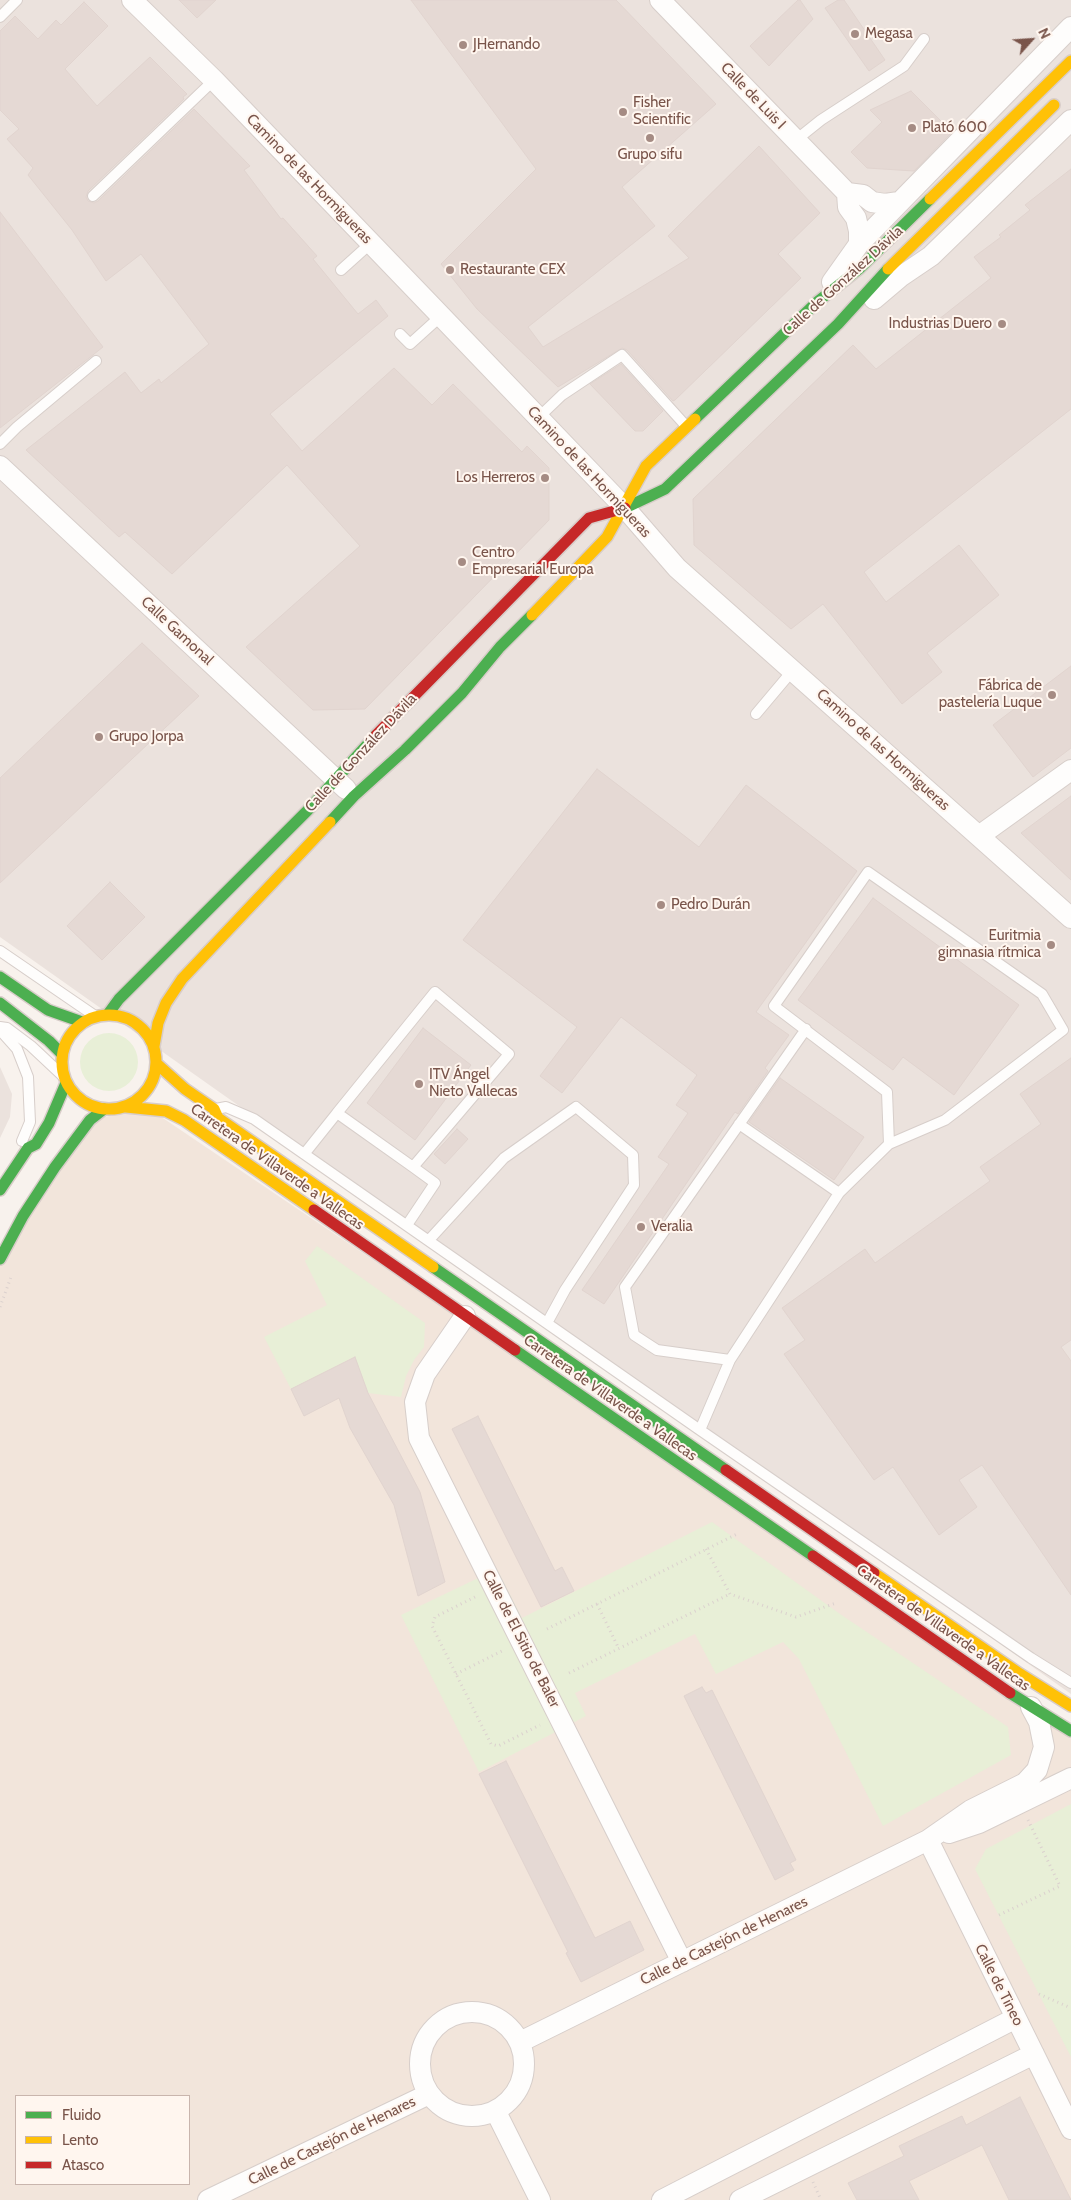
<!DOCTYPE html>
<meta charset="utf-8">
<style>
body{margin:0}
#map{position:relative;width:1071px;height:2200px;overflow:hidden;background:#f8f2ed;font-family:Cabin,sans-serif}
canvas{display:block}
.legend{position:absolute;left:15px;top:2095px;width:175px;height:90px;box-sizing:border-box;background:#fff6ef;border:1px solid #c9b5ad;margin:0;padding:6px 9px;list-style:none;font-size:15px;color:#79544a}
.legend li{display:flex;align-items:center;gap:10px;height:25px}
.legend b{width:25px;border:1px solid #c9b5ad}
.north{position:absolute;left:1006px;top:15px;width:50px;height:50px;-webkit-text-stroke:4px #fff6ef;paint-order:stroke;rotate:64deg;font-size:14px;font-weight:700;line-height:20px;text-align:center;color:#79544a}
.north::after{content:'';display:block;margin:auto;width:18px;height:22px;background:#79544a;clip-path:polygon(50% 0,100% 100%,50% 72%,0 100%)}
</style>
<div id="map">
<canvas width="1071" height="2200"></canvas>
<ul class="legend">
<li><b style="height:6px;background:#4caf50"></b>Fluido</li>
<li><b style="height:6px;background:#ffc107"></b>Lento</li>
<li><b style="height:6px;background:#c62828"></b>Atasco</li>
</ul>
<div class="north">N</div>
</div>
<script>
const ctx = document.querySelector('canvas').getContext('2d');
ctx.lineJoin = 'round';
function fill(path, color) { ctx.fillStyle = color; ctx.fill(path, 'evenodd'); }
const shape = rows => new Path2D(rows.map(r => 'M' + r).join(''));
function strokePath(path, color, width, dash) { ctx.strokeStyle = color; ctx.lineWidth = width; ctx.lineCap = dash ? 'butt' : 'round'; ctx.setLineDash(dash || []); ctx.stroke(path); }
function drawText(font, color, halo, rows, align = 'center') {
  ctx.font = font + ' Cabin,sans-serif'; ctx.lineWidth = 4; ctx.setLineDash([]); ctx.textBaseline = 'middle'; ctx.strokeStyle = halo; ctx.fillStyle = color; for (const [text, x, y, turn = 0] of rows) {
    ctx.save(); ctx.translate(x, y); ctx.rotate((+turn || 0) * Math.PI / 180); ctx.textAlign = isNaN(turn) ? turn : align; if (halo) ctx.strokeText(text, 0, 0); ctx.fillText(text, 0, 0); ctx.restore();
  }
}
fill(shape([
 [148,1108,1071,1731,1071,2200,0,2200,0,1259,90,1120],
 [16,2096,189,2096,189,2184,16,2184]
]), '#f2e5db');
fill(shape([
 [0,0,1071,0,1071,1694,0,937],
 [0,1067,12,1094,10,1117,0,1138]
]), '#ebe2dd');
fill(shape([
 '80 1062a29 29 0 1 1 58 0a29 29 0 1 1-58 0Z',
 [317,1246,425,1323,424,1347,414,1360,406,1376,401,1397,368,1393,354,1357,291,1389,264,1337,327,1305,305,1261],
 [712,1522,840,1614,1008,1727,1011,1755,883,1826,799,1659,783,1642,716,1674,695,1634,575,1693,586,1716,479,1772,401,1615,497,1569,522,1618],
 [1071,1804,1071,2057,975,1869,986,1849]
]), '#e8efd7');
const building = shape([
 [179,0,216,0,197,18,179,0],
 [411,0,616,0,716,104,622,187,655,226,528,327,543,347,689,258,668,236,759,146,820,213,778,254,801,278,675,400,673,401,627,350,622,348,558,387,477,309,441,264,536,169,411,0],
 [798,0,800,0,813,19,769,66,750,46,798,0],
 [838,0,844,0,885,60,869,71,825,8,838,0],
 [84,2,108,26,65,69,97,106,150,57,187,94,183,97,184,99,88,191,86,197,88,201,94,203,98,201,194,109,250,166,244,170,281,219,283,218,317,256,313,259,358,314,376,300,388,316,270,414,302,451,394,368,432,405,453,384,522,452,527,446,549,468,549,520,365,709,313,710,246,647,360,546,287,465,172,574,125,532,119,537,26,450,125,372,141,393,159,379,161,383,209,344,141,254,106,281,72,230,28,175,33,168,7,139,19,129,0,110,0,31,15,16,38,39,56,20,61,25,84,2],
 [911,91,952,132,914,171,867,168,851,152,882,122,870,110,911,91],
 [1071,169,1071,409,864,572,886,602,959,545,999,595,927,653,942,672,902,704,823,604,791,629,694,545,693,499,853,345,876,369,991,278,974,257,1001,237,999,235,1030,210,1025,205,1071,169],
 [0,212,103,347,0,428,0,212],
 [621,364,663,411,643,431,635,431,590,384,621,364],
 [142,643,199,696,0,883,0,778,142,643],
 [1071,666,1071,748,1033,777,993,725,1071,666],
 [597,769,699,847,746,785,857,871,756,1012,789,1035,765,1068,768,1071,738,1114,735,1112,604,1304,582,1290,669,1164,658,1157,688,1113,676,1105,697,1075,621,1017,562,1093,540,1076,577,1027,463,940,597,769],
 [1071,796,1071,880,1021,833,1071,796],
 [110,882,145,917,102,960,67,926,110,882],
 [873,898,1019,1005,954,1095,903,1057,893,1070,798,1000,873,898],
 [423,1028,471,1065,415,1140,367,1103,423,1028],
 [1071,1058,1071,1340,1061,1347,1071,1361,1071,1595,982,1465,959,1480,977,1507,939,1535,893,1467,874,1480,784,1354,805,1340,782,1308,865,1249,875,1263,990,1181,980,1167,1041,1124,1020,1094,1071,1058],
 [780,1078,864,1137,834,1180,749,1122,780,1078],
 [457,1129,468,1139,445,1164,434,1154,457,1129],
 [355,1357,368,1393,420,1492,445,1582,418,1596,394,1505,350,1428,339,1398,304,1416,291,1389,355,1357],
 [478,1416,555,1571,562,1567,574,1591,541,1607,452,1429,478,1416],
 [702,1687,706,1693,712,1690,796,1860,790,1863,794,1870,775,1880,684,1696,702,1687],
 [506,1761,595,1938,630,1921,644,1950,581,1982,566,1953,568,1952,479,1774,506,1761],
 [1020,2097,1071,2200,1009,2200,982,2145,909,2181,919,2200,857,2200,848,2183,904,2156,899,2146,962,2116,966,2125,1020,2097]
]);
fill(building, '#e5d9d4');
strokePath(building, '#e1d4cf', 1);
const lane = shape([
 [0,17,17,0],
 [796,140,821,120,904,66,924,39],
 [93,196,214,80],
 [341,270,371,243],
 [400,334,410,344,441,316],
 [538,418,562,395,622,355,686,426],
 [0,444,17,427,96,361],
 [756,714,793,670],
 [0,951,95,1016],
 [0,1027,7,1028,31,1046,63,1076],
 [0,1030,17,1049,28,1077,30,1122,22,1141],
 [216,1109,226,1107,254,1119,700,1430,1031,1658,1071,1683],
 [739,1124,839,1193],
 [305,1153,337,1113],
 [407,1225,435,1183,413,1167,337,1113,435,992,509,1054,413,1167],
 [429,1240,504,1158,576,1107,633,1155,634,1185,565,1290,547,1323],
 [730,1360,657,1350,634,1335,625,1287,806,1029],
 [700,1430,730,1360,839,1193,889,1144,945,1120,1063,1030,1042,994,868,872,774,1006,887,1092,889,1144]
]);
const street = shape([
 [132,0,214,80,441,316,625,508,677,568,1071,918],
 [660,0,847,193,863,195,872,202,885,204,899,202],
 [859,244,1071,27],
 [832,282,859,244,859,231,856,218,848,207,847,193],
 [874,299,900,277,931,256,1071,120],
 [0,466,346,789],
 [979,836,1071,770],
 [465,1316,425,1374,415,1402,419,1438,682,1962],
 [949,1833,979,1823,1071,1778],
 [928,1840,1071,2129],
 '420 2064a52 52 0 1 1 104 0a52 52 0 1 1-104 0Z',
 [520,2042,928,1840,971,1810,1025,1783,1037,1770,1044,1747,1039,1722,1031,1707],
 [496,2112,540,2200],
 [208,2200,429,2094],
 [662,2200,1016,2018],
 [740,2200,1034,2054]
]);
const fast = shape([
 [695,419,817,302,859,269,930,199],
 [625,508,665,489,838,324,888,269],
 [330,822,354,796,405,750,462,693,500,647,532,615],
 [0,977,48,1010,82,1022],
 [0,1003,49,1041,62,1054],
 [108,1014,119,999,308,810,376,735],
 [0,1190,28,1148,36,1144,49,1123,66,1083],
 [0,1259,23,1216,55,1167,90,1120,104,1109],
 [433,1267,726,1470],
 [515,1350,813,1556],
 [1010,1693,1071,1731]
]);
const slow = shape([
 [930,199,1071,61],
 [888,269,1054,105],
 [532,615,607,537,646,466,695,419],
 '62 1062a47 47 0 1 1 94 0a47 47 0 1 1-94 0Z',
 [154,1046,158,1023,166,1003,182,979,330,822],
 [156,1063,185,1089,214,1109,218,1118,433,1267],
 [126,1107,166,1111,184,1120,314,1210],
 [874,1573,1020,1674,1071,1706]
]);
const jam = shape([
 [376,735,589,518,625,508],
 [314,1210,515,1350],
 [726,1470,874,1573],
 [813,1556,1010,1693]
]);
strokePath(lane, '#d7ceca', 12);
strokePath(street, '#d7ceca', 22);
strokePath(fast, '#d8cdc9', 14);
strokePath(slow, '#d8cdc9', 14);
strokePath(jam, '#d8cdc9', 14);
strokePath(shape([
 [0,1307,11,1277],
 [706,1549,730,1594,796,1617,836,1603],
 [475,1597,435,1617,432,1626,491,1744,498,1746,540,1725],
 [597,1604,619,1649],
 [547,1629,737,1534],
 [569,1673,730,1594],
 [456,1674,502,1651],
 [999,1915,1060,1886,1028,1820],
 [1039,1994,1071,2008],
 [813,2182,821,2200]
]), '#dbd1ce', 3, [1, 4]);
strokePath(lane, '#fefdfc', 10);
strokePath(street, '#fefdfc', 20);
strokePath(fast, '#4caf50', 11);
strokePath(slow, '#ffc107', 11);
strokePath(jam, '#c62828', 11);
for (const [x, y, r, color] of [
 [855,34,5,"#a58b83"],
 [463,45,5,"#a58b83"],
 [623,112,5,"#a58b83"],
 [912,128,5,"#a58b83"],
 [650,138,5,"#a58b83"],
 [450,270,5,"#a58b83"],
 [1002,324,5,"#a58b83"],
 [545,478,5,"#a58b83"],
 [462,562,5,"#a58b83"],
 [1052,695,5,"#a58b83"],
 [99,737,5,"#a58b83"],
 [661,905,5,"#a58b83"],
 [1051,945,5,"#a58b83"],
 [419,1084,5,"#a58b83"],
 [641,1227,5,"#a58b83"]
]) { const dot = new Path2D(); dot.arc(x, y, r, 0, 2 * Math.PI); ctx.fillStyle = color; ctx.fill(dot); strokePath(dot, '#fff6ef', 2); }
drawText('15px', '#79544a', '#fff6ef', [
 ["Megasa",865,34],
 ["JHernando",473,45],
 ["Fisher",633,103],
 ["Scientific",633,120],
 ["Plató 600",922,128],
 ["Grupo sifu",650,155,"center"],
 ["Restaurante CEX",460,270],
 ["Industrias Duero",992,324,"right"],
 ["Los Herreros",535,478,"right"],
 ["Centro",472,553],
 ["Empresarial Europa",472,570],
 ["Fábrica de",1042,686,"right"],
 ["pastelería Luque",1042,703,"right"],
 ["Grupo Jorpa",109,737],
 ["Pedro Durán",671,905],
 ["Euritmia",1041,936,"right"],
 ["gimnasia rítmica",1041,953,"right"],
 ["ITV Ángel",429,1075],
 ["Nieto Vallecas",429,1092],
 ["Veralia",651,1227]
], 'left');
drawText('15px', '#79544a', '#fff6ef', [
 ["Calle de Luis I",753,96,46],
 ["Camino de las Hormigueras",309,179,46],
 ["Calle de González Dávila",843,281,-42],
 ["Camino de las Hormigueras",589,472,47],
 ["Calle Gamonal",177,631,43],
 ["Camino de las Hormigueras",883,750,42],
 ["Calle de González Dávila",361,753,-47],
 ["Carretera de Villaverde a Vallecas",277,1167,35],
 ["Carretera de Villaverde a Vallecas",610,1398,35],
 ["Carretera de Villaverde a Vallecas",943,1628,35],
 ["Calle de El Sitio de Baler",521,1639,63],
 ["Calle de Castejón de Henares",724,1941,-26],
 ["Calle de Tineo",999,1985,63],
 ["Calle de Castejón de Henares",332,2141,-26]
]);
</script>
